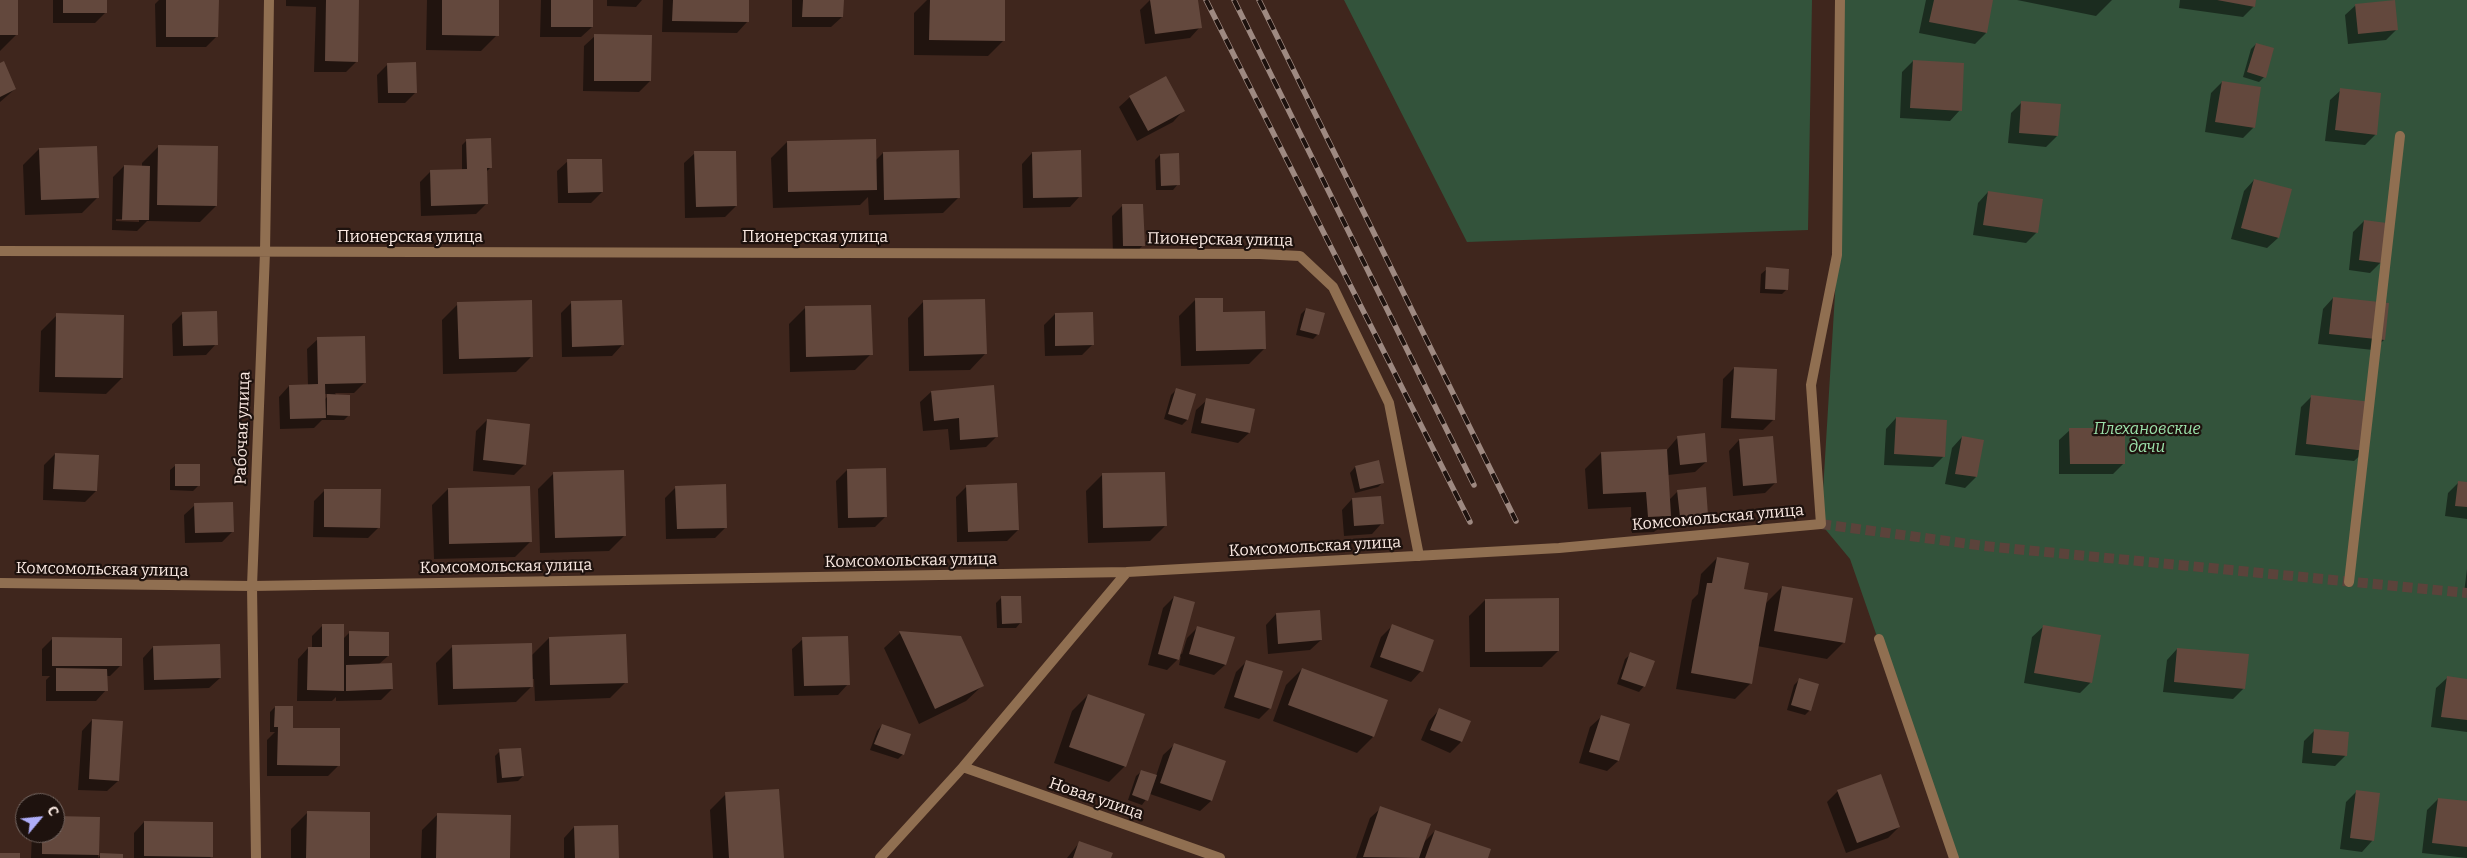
<!DOCTYPE html>
<meta charset="utf-8">
<style>
body{margin:0}
#map{position:relative;width:2467px;height:858px;overflow:hidden;background:#3f261d;font-family:Bitter,serif}
canvas{display:block}
.north{position:absolute;left:15px;top:793px;width:50px;height:50px;box-sizing:border-box;background:#1e120e;border:1px solid #766863;border-radius:50%;rotate:62deg;font-size:14px;font-weight:700;line-height:20px;text-align:center;color:#fbeae3}
.north::after{content:'';display:block;margin:auto;width:18px;height:22px;background:#afaefa;clip-path:polygon(50% 0,100% 100%,50% 72%,0 100%)}
</style>
<div id="map">
<canvas width="2467" height="858"></canvas>
<div class="north">С</div>
</div>
<script>
const ctx = document.querySelector('canvas').getContext('2d');
ctx.lineJoin = 'round';
function fill(path, color) { ctx.fillStyle = color; ctx.fill(path, 'evenodd'); }
const shape = rows => new Path2D(rows.map(r => 'M' + r).join(''));
function strokePath(path, color, width, dash) { ctx.strokeStyle = color; ctx.lineWidth = width; ctx.lineCap = dash ? 'butt' : 'round'; ctx.setLineDash(dash || []); ctx.stroke(path); }
function drawText(font, color, halo, rows, align = 'center') {
  ctx.font = font + ' Bitter,serif'; ctx.lineWidth = 4.5; ctx.setLineDash([]); ctx.textBaseline = 'middle'; ctx.strokeStyle = halo; ctx.fillStyle = color; for (const [text, x, y, turn = 0] of rows) {
    ctx.save(); ctx.translate(x, y); ctx.rotate((+turn || 0) * Math.PI / 180); ctx.textAlign = isNaN(turn) ? turn : align; if (halo) ctx.strokeText(text, 0, 0); ctx.fillText(text, 0, 0); ctx.restore();
  }
}
fill(shape([
 [1344,0,1812,0,1808,230,1467,242],
 [1840,0,2467,0,2467,858,1954,858,1850,559,1821,524,1839,228]
]), '#33533b');
fill(shape([
 [0,0,16,0,16,35,0,51],
 [53,0,106,0,106,12,95,23,53,23],
 [159,0,217,0,217,36,206,47,156,47,155,4],
 [286,0,358,0,357,61,346,72,314,72,316,7,286,6],
 [427,0,498,0,497,35,481,51,426,50],
 [541,0,592,0,592,27,581,37,540,37],
 [607,0,642,0,636,7,607,6],
 [748,0,747,22,737,33,662,32,663,0],
 [792,0,842,0,842,17,831,27,792,27],
 [927,0,1004,0,1004,40,988,56,914,55,914,13],
 [1150,0,1197,0,1200,27,1190,38,1145,44,1140,10],
 [1926,0,1992,0,1986,33,1975,44,1919,33],
 [2017,0,2112,0,2096,16],
 [2180,0,2255,0,2254,6,2243,17,2179,8],
 [2356,5,2397,29,2386,40,2348,44,2345,15],
 [595,36,650,81,639,92,583,91,584,46],
 [2256,44,2264,77,2259,82,2243,77,2251,49],
 [1913,61,1960,110,1950,121,1900,118,1902,72],
 [0,64,15,89,0,102],
 [388,64,416,92,405,103,378,103,377,75],
 [2222,82,2254,127,2243,138,2205,132,2211,93],
 [2341,90,2376,134,2365,145,2325,141,2330,100],
 [1130,97,1183,111,1173,122,1137,141,1119,107],
 [2022,102,2057,136,2046,147,2008,143,2011,113],
 [467,140,490,168,486,172,487,203,476,214,421,216,420,182,431,171,462,170,462,145],
 [787,142,875,161,883,153,959,197,943,213,869,215,868,197,860,205,773,208,771,158],
 [158,147,216,206,200,222,147,221,137,231,112,230,113,177,124,166,142,167,142,163],
 [116,219,139,219,139,222,116,221],
 [39,149,98,197,82,213,25,215,23,165],
 [695,153,736,206,725,217,685,218,684,163],
 [1032,153,1080,196,1070,207,1023,208,1022,164],
 [1160,155,1178,184,1173,190,1156,190,1155,160],
 [568,161,602,192,591,203,558,203,557,171],
 [2254,180,2278,238,2267,248,2231,239,2244,191],
 [1988,192,2037,232,2026,243,1973,235,1978,203],
 [1123,205,1143,245,1133,256,1113,257,1112,216],
 [2364,221,2381,262,2370,273,2349,270,2353,232],
 [1767,269,1787,289,1782,294,1760,293,1761,274],
 [2333,298,2384,340,2373,350,2318,344,2323,309],
 [1195,300,1222,313,1265,348,1249,364,1181,366,1179,316],
 [572,302,622,345,612,356,562,357,561,313],
 [923,302,985,354,970,370,909,371,908,318],
 [458,304,532,356,516,372,443,374,442,320],
 [805,308,871,354,855,370,790,372,789,324],
 [1306,309,1318,334,1313,339,1296,335,1301,314],
 [183,313,216,344,206,355,173,356,172,324],
 [1055,314,1093,344,1082,355,1045,356,1044,325],
 [57,315,122,378,106,394,39,392,41,331],
 [318,339,365,382,354,393,335,393,349,415,344,420,322,420,314,428,280,429,279,397,289,386,308,386,307,349],
 [324,394,330,394,324,400],
 [1734,368,1774,419,1763,430,1721,428,1723,379],
 [1176,390,1187,420,1182,425,1164,419,1171,395],
 [931,392,997,436,986,447,950,450,948,429,923,431,920,402],
 [2311,397,2365,451,2354,461,2295,455,2301,407],
 [1207,400,1249,433,1238,443,1191,433,1196,410],
 [1896,418,1944,456,1933,467,1884,465,1886,429],
 [487,420,525,464,514,475,473,471,476,431],
 [2070,430,2124,463,2113,474,2059,474,2059,440],
 [1678,437,1706,462,1695,472,1668,475,1669,500,1678,491,1707,514,1696,525,1670,527,1669,517,1654,532,1632,533,1631,507,1588,509,1585,469,1601,453,1667,450],
 [1962,437,1976,477,1965,488,1945,484,1952,448],
 [1739,440,1776,482,1765,493,1733,496,1729,451],
 [55,454,96,491,85,502,43,500,44,465],
 [1378,462,1383,482,1378,487,1355,493,1350,473,1355,467],
 [176,465,198,486,193,491,170,490,170,470],
 [847,470,886,516,875,527,838,528,836,481],
 [554,473,625,535,609,551,540,553,538,489],
 [1102,475,1166,525,1150,541,1088,543,1086,491],
 [2459,482,2467,483,2467,519,2445,516,2448,493],
 [967,486,1018,530,1007,541,957,542,956,497],
 [676,487,726,527,715,538,666,539,665,498],
 [448,489,531,541,515,557,434,559,432,505],
 [325,490,379,527,368,538,313,537,314,501],
 [1352,499,1382,523,1372,534,1344,536,1342,510],
 [195,505,233,531,222,542,185,543,184,515],
 [1717,558,1743,590,1764,605,1782,587,1851,599,1843,643,1827,659,1757,646,1751,683,1735,699,1676,689,1692,600,1698,594,1701,574],
 [2467,569,2467,593,2464,593],
 [1174,597,1180,653,1182,654,1187,638,1198,627,1225,665,1214,675,1179,665,1181,656,1167,670,1148,665,1163,608],
 [1001,598,1021,622,1016,628,997,628,996,603],
 [1485,600,1558,651,1542,667,1470,667,1469,616],
 [1276,614,1321,640,1310,650,1268,654,1266,625],
 [323,625,343,639,350,632,388,656,378,665,392,689,381,700,336,701,336,697,332,701,297,701,298,659,308,648,312,648,312,636],
 [1392,626,1421,671,1411,682,1370,667,1381,637],
 [2043,627,2091,682,2080,693,2024,683,2032,637],
 [900,633,960,637,982,686,966,701,919,724,884,648],
 [53,638,121,665,110,676,106,676,106,690,96,701,46,701,46,680,50,676,42,676,42,649],
 [549,638,626,682,610,698,535,701,534,679,532,679,532,686,516,702,438,705,436,663,452,647,531,656],
 [803,639,848,684,838,695,794,696,792,649],
 [153,647,220,678,209,688,144,690,143,658],
 [2177,649,2244,688,2233,699,2163,692,2167,660],
 [1631,654,1644,686,1639,692,1617,684,1625,659],
 [1247,661,1270,708,1259,719,1224,708,1236,672],
 [1302,669,1373,737,1357,753,1273,721,1286,685],
 [2447,678,2467,680,2467,732,2431,727,2436,688],
 [1799,680,1810,710,1805,715,1787,710,1794,685],
 [1088,695,1125,766,1109,782,1054,763,1072,711],
 [275,707,291,727,338,766,328,776,267,776,267,740,275,732,270,732,270,712],
 [1439,710,1469,722,1461,742,1450,753,1421,740,1429,721],
 [1601,717,1618,761,1607,771,1579,763,1590,727],
 [92,720,118,781,107,791,78,790,82,731],
 [882,725,903,754,898,759,870,750,877,731],
 [2315,730,2346,755,2335,766,2302,763,2304,741],
 [1174,745,1224,762,1211,801,1200,811,1150,794,1142,805,1128,800,1136,776,1142,771,1156,776,1163,755],
 [500,751,523,776,518,781,497,783,495,756],
 [1838,791,1899,827,1888,838,1846,853,1827,802],
 [2357,791,2379,794,2372,841,2362,852,2340,849,2346,802],
 [726,794,782,858,713,858,710,810],
 [2438,799,2467,803,2467,858,2422,853,2427,810],
 [1381,808,1423,843,1435,831,1487,858,1356,858,1370,818],
 [307,813,368,858,291,858,291,829],
 [438,814,509,858,421,858,422,830],
 [55,817,99,818,98,858,101,854,121,858,31,858,32,833,55,833],
 [144,822,212,856,210,858,134,858,134,833],
 [574,827,618,858,564,858,564,838],
 [1079,843,1110,858,1067,858]
]), '#0007');
fill(shape([
 [0,0,18,0,18,35,0,35],
 [63,0,107,0,107,13,63,13],
 [166,0,219,0,218,37,166,37],
 [326,0,359,0,358,62,325,61],
 [442,0,499,0,499,36,442,35],
 [551,0,593,0,593,27,551,27],
 [673,0,749,0,749,22,672,21],
 [803,0,844,0,843,17,802,17],
 [930,0,1005,0,1005,41,929,40],
 [1150,0,1198,0,1202,28,1155,34],
 [1934,0,1993,0,1987,33,1929,22],
 [2217,0,2256,0,2255,7],
 [2395,0,2398,30,2358,34,2355,4],
 [594,34,652,35,651,81,594,81],
 [2256,43,2274,48,2266,78,2247,72],
 [1913,60,1964,63,1962,111,1910,108],
 [4,61,16,89,0,97,0,63],
 [416,62,417,93,388,93,387,63],
 [1166,76,1185,111,1148,131,1129,96],
 [2222,81,2261,87,2255,128,2215,122],
 [2340,88,2381,93,2377,135,2335,130],
 [2021,101,2061,104,2058,136,2019,133],
 [491,138,492,168,487,168,488,204,431,206,430,170,467,169,466,139],
 [876,139,877,190,788,192,787,141],
 [158,145,218,146,217,206,157,205],
 [97,146,99,198,41,200,39,148],
 [959,150,960,198,884,200,883,152],
 [1081,150,1082,197,1033,198,1032,152],
 [694,151,736,151,737,206,696,207],
 [1179,153,1180,185,1161,186,1160,154],
 [567,159,602,159,603,192,568,193],
 [124,165,150,166,149,220,122,220],
 [2254,179,2292,189,2279,238,2241,228],
 [1988,191,2043,199,2038,233,1983,225],
 [1122,204,1143,204,1145,246,1123,246],
 [2364,220,2387,223,2382,263,2359,260],
 [1766,267,1789,269,1788,290,1765,289],
 [2333,297,2389,303,2385,340,2329,334],
 [1195,298,1223,298,1223,312,1265,311,1266,349,1196,351],
 [985,299,987,354,924,356,923,300],
 [532,300,533,357,459,359,457,302],
 [622,300,624,345,572,347,571,301],
 [871,305,873,355,806,357,805,306],
 [1306,308,1325,313,1319,335,1300,330],
 [217,311,218,345,183,346,182,312],
 [1093,312,1094,345,1055,346,1055,313],
 [56,313,124,315,123,378,55,377],
 [365,336,366,383,325,384,326,418,290,419,289,385,318,384,317,337],
 [1734,367,1777,369,1775,420,1731,418],
 [994,385,998,437,960,440,959,418,934,421,931,391],
 [1176,388,1196,394,1188,420,1168,414],
 [327,394,350,395,350,416,327,415],
 [2311,395,2372,402,2366,451,2306,444],
 [1206,398,1255,409,1250,433,1201,423],
 [1896,417,1947,420,1945,457,1894,454],
 [487,419,530,424,526,465,483,460],
 [2069,428,2125,428,2125,464,2070,464],
 [1705,433,1707,462,1680,465,1677,436],
 [1773,436,1777,483,1743,486,1739,439],
 [1962,436,1984,440,1977,477,1955,474],
 [1667,449,1671,516,1648,517,1646,492,1603,494,1601,452],
 [55,453,99,455,97,491,53,489],
 [1379,460,1384,483,1360,489,1355,466],
 [175,464,200,464,200,486,175,486],
 [886,468,887,517,848,518,847,469],
 [624,470,626,536,555,538,553,472],
 [1165,472,1167,526,1103,528,1102,473],
 [2458,481,2467,482,2467,507,2455,506],
 [1017,483,1019,530,968,532,966,485],
 [726,484,727,528,677,529,675,486],
 [530,486,532,542,449,544,448,488],
 [1706,487,1708,515,1680,517,1677,490],
 [324,489,381,489,380,528,324,527],
 [1381,496,1384,524,1354,526,1352,498],
 [233,502,234,532,195,533,194,503],
 [1717,557,1749,563,1744,589,1768,593,1752,684,1691,673,1707,583,1712,583],
 [1782,586,1853,598,1845,643,1774,631],
 [1001,596,1021,596,1022,623,1002,624],
 [1174,596,1195,602,1179,660,1158,654],
 [1559,598,1559,651,1485,652,1485,599],
 [1320,610,1322,640,1278,644,1276,613],
 [322,624,344,624,344,691,307,690,308,647,322,647],
 [1392,624,1434,640,1423,672,1380,657],
 [2043,625,2101,635,2092,683,2034,673],
 [1197,626,1235,637,1226,665,1189,654],
 [349,631,389,632,389,656,349,656],
 [899,631,961,636,984,686,935,709],
 [626,634,628,683,550,685,549,637],
 [848,636,850,685,804,686,802,637],
 [52,637,122,638,122,666,52,666],
 [532,643,533,687,453,689,452,645],
 [220,644,221,678,154,680,153,646],
 [2177,648,2249,654,2245,689,2174,682],
 [1630,652,1655,661,1645,687,1621,679],
 [1246,660,1283,671,1271,709,1234,697],
 [392,663,393,689,346,691,346,665],
 [56,668,107,669,108,691,56,691],
 [1302,668,1388,700,1374,737,1288,705],
 [2447,676,2467,679,2467,720,2441,717],
 [1799,678,1819,684,1811,711,1791,705],
 [1088,694,1145,714,1126,767,1069,747],
 [275,706,293,706,293,728,340,728,340,766,277,765,278,727,274,727],
 [1439,708,1471,721,1462,742,1430,730],
 [1601,715,1630,724,1619,761,1589,752],
 [92,719,123,721,119,781,89,779],
 [882,724,911,734,904,755,874,744],
 [2314,729,2349,732,2347,756,2312,753],
 [1174,743,1226,761,1212,801,1160,783],
 [521,748,524,776,502,778,499,749],
 [1141,770,1157,775,1148,801,1132,795],
 [1881,774,1900,827,1857,843,1837,790],
 [779,789,784,858,729,858,725,792],
 [2356,790,2380,793,2374,841,2350,838],
 [2438,798,2467,801,2467,847,2432,843],
 [1380,806,1431,824,1419,858,1363,857],
 [307,811,370,812,370,858,306,858],
 [437,813,511,815,510,858,436,858],
 [55,816,100,817,99,855,42,854,42,833,55,833],
 [144,821,213,822,213,857,144,856],
 [618,825,619,858,575,858,574,826],
 [1435,830,1491,849,1488,858,1425,858],
 [1079,841,1113,853,1111,858,1073,858],
 [0,853,20,853,20,858,0,858],
 [100,853,123,854,123,858,100,858]
]), '#63483d');
strokePath(shape([
 [1821,524,1984,546,2467,593]
]), '#5b433b', 10, [10, 5]);
strokePath(shape([
 [0,251,1260,254,1300,256,1333,287,1389,403,1419,556],
 [2349,582,2400,136],
 [0,583,252,586,1127,572,1559,548,1821,524,1811,385,1837,255,1840,0],
 [1879,639,1954,858],
 [963,767,1220,858],
 [256,858,252,586,265,252,269,0],
 [880,858,963,767,1127,572]
]), '#906f51', 10);
const rail = shape([
 [1206,0,1470,522],
 [1234,0,1474,485],
 [1259,0,1516,521]
]);
strokePath(rail, '#9e8981', 5.5);
strokePath(rail, '#1e120e', 4, [11]);
drawText('16px', '#fbeae3', '#1e120e', [
 ["Пионерская улица",410,238],
 ["Пионерская улица",815,238],
 ["Пионерская улица",1220,240,1],
 ["Рабочая улица",243,428,-88],
 ["Комсомольская улица",1718,518,-5],
 ["Комсомольская улица",1315,547,-3],
 ["Комсомольская улица",911,561,-1],
 ["Комсомольская улица",506,567,-1],
 ["Комсомольская улица",102,570,1],
 ["Новая улица",1096,799,19]
]);
drawText('italic 16px', '#9be1aa', '#1e120e', [
 ["Плехановские",2147,430],
 ["дачи",2147,448]
]);
</script>
